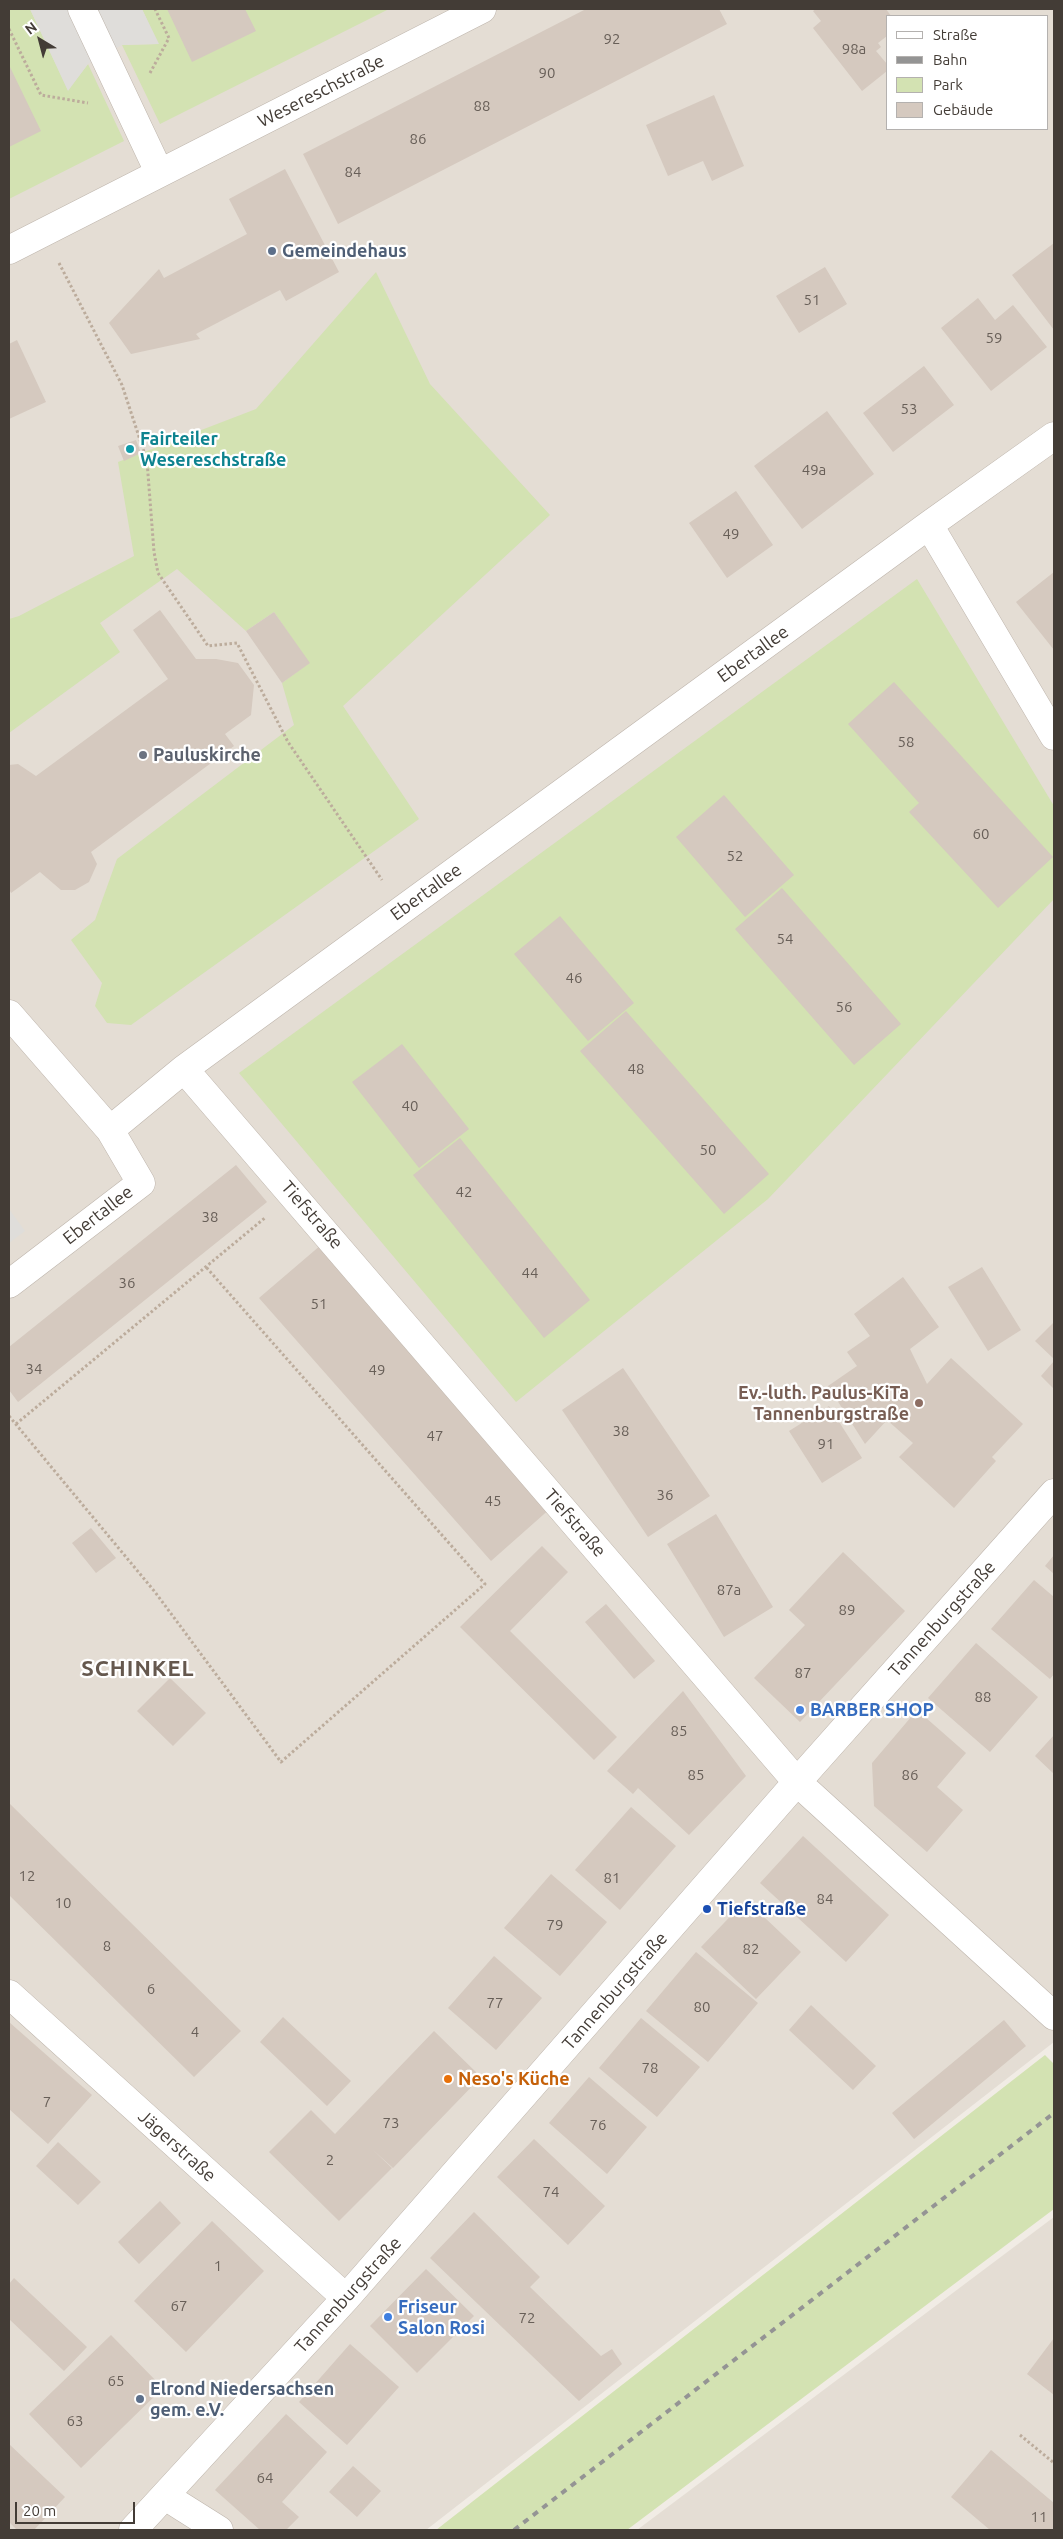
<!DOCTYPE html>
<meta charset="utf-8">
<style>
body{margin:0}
#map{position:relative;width:1063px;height:2539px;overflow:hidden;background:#f1ece5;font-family:Ubuntu,sans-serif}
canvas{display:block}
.frame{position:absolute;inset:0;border:10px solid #433c36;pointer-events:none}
.legend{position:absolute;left:886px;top:15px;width:162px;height:115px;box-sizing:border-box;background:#fff;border:1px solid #b4b1af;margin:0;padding:6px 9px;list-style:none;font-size:15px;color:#433c36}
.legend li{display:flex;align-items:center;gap:10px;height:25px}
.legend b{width:25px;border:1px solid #b4b1af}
.north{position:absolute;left:15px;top:15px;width:50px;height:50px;-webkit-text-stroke:4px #fff;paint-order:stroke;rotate:323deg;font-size:14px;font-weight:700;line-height:20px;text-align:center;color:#433c36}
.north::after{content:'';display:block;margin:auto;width:18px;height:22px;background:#433c36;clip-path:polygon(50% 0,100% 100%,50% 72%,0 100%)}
.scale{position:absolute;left:15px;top:2502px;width:120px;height:22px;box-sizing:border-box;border:2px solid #433c36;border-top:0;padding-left:6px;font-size:15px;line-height:18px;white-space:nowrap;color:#433c36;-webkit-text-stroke:4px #fff;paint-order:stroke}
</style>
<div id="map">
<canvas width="1063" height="2539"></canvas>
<div class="frame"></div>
<ul class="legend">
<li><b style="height:6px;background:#fff"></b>Straße</li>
<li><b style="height:6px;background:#949494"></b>Bahn</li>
<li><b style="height:14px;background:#d3e2b2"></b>Park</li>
<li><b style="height:14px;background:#d5c9bf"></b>Gebäude</li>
</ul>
<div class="north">N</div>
<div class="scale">20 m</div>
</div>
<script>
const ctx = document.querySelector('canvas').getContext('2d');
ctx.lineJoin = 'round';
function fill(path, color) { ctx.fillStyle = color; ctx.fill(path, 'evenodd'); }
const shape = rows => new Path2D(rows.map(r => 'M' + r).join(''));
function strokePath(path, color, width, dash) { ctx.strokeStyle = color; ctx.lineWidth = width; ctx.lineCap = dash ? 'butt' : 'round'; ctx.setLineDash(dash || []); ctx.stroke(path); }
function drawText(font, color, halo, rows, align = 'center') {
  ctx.font = font + ' Ubuntu,sans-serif'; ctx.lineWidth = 4.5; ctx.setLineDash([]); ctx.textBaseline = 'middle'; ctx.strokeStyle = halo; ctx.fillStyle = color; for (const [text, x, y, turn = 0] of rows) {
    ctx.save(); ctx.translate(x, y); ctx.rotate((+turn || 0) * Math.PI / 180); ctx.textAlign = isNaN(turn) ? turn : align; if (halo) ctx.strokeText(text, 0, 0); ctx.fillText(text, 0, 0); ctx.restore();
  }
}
fill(shape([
 [9,9,1054,9,1054,2042,426,2530,9,2530],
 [887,16,1047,16,1047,129,887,129],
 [1054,2217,1054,2530,637,2530]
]), '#e4ddd4');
fill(shape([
 [9,9,30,9,68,90,88,64,124,141,9,199],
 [142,9,389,9,160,124,122,45,158,44],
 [376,272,430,384,550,515,343,706,419,819,131,1025,107,1023,95,1006,102,983,71,940,95,920,117,859,294,725,282,683,309,663,274,612,246,631,177,569,100,623,120,652,9,733,9,619,19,616,134,556,118,462,256,409],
 [917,579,1054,806,1054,899,768,1199,516,1402,239,1073],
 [1045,2055,1054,2064,1054,2209,627,2530,436,2530]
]), '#d3e2b2');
fill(shape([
 [30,9,142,9,159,44,122,45,88,64,68,91],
 [9,1209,25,1231,9,1243]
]), '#dfddda');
fill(shape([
 [167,9,245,9,256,31,192,62],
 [586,9,719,9,727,24,338,224,303,154],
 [816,9,886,9,891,16,887,16,887,36,878,43,881,47,876,51,887,64,887,71,862,91,813,28,821,21,813,11],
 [9,65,41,131,9,147],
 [714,95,744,166,712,181,703,161,668,176,646,125],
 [285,169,339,272,286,301,280,290,196,334,200,339,131,354,109,323,159,269,164,278,247,234,229,199],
 [1054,243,1054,330,1012,275],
 [825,267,847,304,799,333,776,296],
 [978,298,995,320,1013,305,1047,347,991,391,941,328],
 [17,340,46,402,9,419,9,344],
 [924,366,954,405,893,452,863,413],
 [827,411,874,474,802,529,754,466],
 [136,440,141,453,124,461,118,446],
 [736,491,773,545,727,578,689,523],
 [1054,572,1054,650,1016,602],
 [160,610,196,659,216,659,238,663,254,685,251,715,225,734,234,746,91,852,97,864,89,882,75,890,61,890,40,872,11,893,9,889,9,765,18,764,36,776,168,679,133,630],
 [274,612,310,663,282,683,246,631],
 [894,682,1053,857,998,908,909,812,919,803,848,724],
 [724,795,794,875,745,917,676,837],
 [782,888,901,1024,854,1065,735,929],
 [560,916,634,1003,588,1041,514,954],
 [626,1011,769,1174,724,1214,580,1051],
 [402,1044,469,1129,419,1168,352,1082],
 [460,1138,590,1300,544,1338,413,1175],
 [236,1165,267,1202,18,1402,9,1390,9,1347],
 [321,1245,552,1507,491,1561,259,1298],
 [982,1267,1021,1330,988,1351,948,1287],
 [903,1277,939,1327,910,1349,927,1384,951,1358,1023,1424,992,1457,996,1461,954,1508,899,1457,913,1443,887,1420,865,1444,828,1386,857,1366,847,1352,870,1336,854,1314],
 [1054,1322,1054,1359,1035,1341],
 [1054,1361,1054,1389,1041,1376],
 [623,1368,710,1496,648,1537,562,1410],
 [829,1406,862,1458,822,1483,789,1431],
 [716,1514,773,1607,724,1637,667,1544],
 [91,1528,116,1558,96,1573,72,1543],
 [542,1546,568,1572,510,1631,617,1737,594,1760,460,1627],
 [843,1552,905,1611,800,1722,754,1678,805,1625,789,1610],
 [1054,1555,1054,1574,1045,1566],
 [1034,1580,1054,1597,1054,1674,1050,1679,991,1629],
 [606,1604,655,1661,634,1679,585,1622],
 [976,1643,1038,1697,990,1752,928,1698],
 [170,1678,206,1713,173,1746,137,1711],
 [683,1691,746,1776,689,1835,638,1788,633,1794,607,1771],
 [917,1710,966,1753,937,1787,963,1810,927,1852,874,1806,872,1763],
 [1054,1735,1054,1774,1035,1756],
 [9,1803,241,2031,194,2077,9,1895],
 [631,1807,676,1846,620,1910,575,1870],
 [803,1836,889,1915,846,1962,760,1883],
 [551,1874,607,1922,560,1976,504,1928],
 [746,1900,801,1952,756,1999,701,1947],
 [696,1952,758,2003,708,2062,646,2011],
 [494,1956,542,1998,496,2050,448,2008],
 [811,2005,876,2066,853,2090,789,2030],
 [283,2017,351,2081,327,2106,260,2042],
 [641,2018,700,2067,657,2117,599,2068],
 [1004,2020,1026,2046,914,2139,892,2113],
 [9,2022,92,2095,48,2144,9,2109],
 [434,2031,481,2077,393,2168,373,2150,392,2168,339,2221,269,2152,311,2110,335,2134],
 [589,2077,647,2127,607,2174,549,2123],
 [534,2139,605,2206,568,2245,497,2177],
 [58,2142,101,2182,78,2205,36,2166],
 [160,2201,181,2223,139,2264,118,2242],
 [474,2212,540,2277,530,2287,601,2356,612,2349,622,2364,579,2401,430,2258],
 [212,2221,264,2271,186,2352,134,2301],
 [426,2269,474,2316,417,2373,370,2326],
 [14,2278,87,2347,64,2371,9,2319,9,2284],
 [111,2335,163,2388,81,2468,29,2414],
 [1054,2338,1054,2395,1027,2374],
 [350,2344,399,2387,347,2445,299,2402],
 [286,2414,327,2452,282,2502,299,2517,286,2530,260,2530,215,2490],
 [9,2444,65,2497,34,2530,17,2530,9,2522],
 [991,2450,1054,2503,1054,2530,990,2530,951,2497],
 [353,2466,381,2491,357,2517,329,2492]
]), '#d5c9bf');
const minor = shape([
 [82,9,159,172],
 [9,250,482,9],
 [929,525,1054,736],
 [9,1014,110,1130,141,1183,9,1284],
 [184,1069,797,1782,1054,2016],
 [110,1130,184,1069,929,525,1054,436],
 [9,1994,346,2298],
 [165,2496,219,2530],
 [133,2530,346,2298,797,1782,1054,1493]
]);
strokePath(minor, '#beb5ac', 29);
strokePath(shape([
 [9,29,41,95,88,103],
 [150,73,169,38,155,9],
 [59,263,122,385,147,461,154,552,158,573,208,646,237,643,288,742,382,880],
 [9,1416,155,1592,281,1762,485,1584,206,1267],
 [16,1424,266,1217],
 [1020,2435,1054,2463]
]), '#bcac9c', 3, [2.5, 2.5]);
strokePath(minor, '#fff', 28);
strokePath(shape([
 [514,2530,1054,2113]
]), '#949494', 4, [6, 6]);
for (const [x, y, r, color] of [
 [272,251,5,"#5c6f8a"],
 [130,449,5,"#0f9aa8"],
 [143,755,5,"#6b7280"],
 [919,1403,5,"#8d6e63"],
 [800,1710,5,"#3f7fe0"],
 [707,1909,5,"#1a4fb4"],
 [448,2079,5,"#e8710a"],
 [388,2317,5,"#3f7fe0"],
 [140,2399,5,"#5c6f8a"]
]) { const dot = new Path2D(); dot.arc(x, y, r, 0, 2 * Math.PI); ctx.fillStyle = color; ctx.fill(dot); strokePath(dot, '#fff', 2); }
drawText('15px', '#685f58', null, [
 ["92",612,39],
 ["98a",854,49],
 ["90",547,73],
 ["88",482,106],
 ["86",418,139],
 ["84",353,172],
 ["51",812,300],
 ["59",994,338],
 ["53",909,409],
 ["49a",814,470],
 ["49",731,534],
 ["58",906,742],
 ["60",981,834],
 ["52",735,856],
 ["54",785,939],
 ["46",574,978],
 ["56",844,1007],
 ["48",636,1069],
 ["40",410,1106],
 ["50",708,1150],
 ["42",464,1192],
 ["38",210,1217],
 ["44",530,1273],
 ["36",127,1283],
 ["51",319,1304],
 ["34",34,1369],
 ["49",377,1370],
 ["38",621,1431],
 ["47",435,1436],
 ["91",826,1444],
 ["36",665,1495],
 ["45",493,1501],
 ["87a",729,1590],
 ["89",847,1610],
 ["87",803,1673],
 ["88",983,1697],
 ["85",679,1731],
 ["85",696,1775],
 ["86",910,1775],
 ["12",27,1876],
 ["81",612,1878],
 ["84",825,1899],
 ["10",63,1903],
 ["79",555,1925],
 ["8",107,1946],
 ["82",751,1949],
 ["6",151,1989],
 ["77",495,2003],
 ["80",702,2007],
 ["4",195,2032],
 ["78",650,2068],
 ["7",47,2102],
 ["73",391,2123],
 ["76",598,2125],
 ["2",330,2160],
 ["74",551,2192],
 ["1",218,2266],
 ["67",179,2306],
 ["72",527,2318],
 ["65",116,2381],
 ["63",75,2421],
 ["64",265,2478],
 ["11",1039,2517]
]);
drawText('18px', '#433c36', '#fff', [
 ["Wesereschstraße",321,91,-27],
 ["Ebertallee",753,654,-36],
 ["Ebertallee",426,892,-36],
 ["Ebertallee",98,1215,-38],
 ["Tiefstraße",312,1215,49],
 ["Tiefstraße",575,1523,49],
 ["Tannenburgstraße",942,1619,-48],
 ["Tannenburgstraße",615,1991,-49],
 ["Jägerstraße",177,2146,42],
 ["Tannenburgstraße",348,2295,-48]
]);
drawText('bold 18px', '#4e5e75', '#fff', [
 ["Gemeindehaus",282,251],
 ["Elrond Niedersachsen",150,2389],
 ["gem. e.V.",150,2410]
], 'left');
drawText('bold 18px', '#0d838f', '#fff', [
 ["Fairteiler",140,439],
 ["Wesereschstraße",140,460]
], 'left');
drawText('bold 18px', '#5b616d', '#fff', [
 ["Pauluskirche",153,755]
], 'left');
drawText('bold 18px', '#785e54', '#fff', [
 ["Ev.-luth. Paulus-KiTa",909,1393],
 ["Tannenburgstraße",909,1414]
], 'right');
drawText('bold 18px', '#366cbe', '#fff', [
 ["BARBER SHOP",810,1710],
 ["Friseur",398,2307],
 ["Salon Rosi",398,2328]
], 'left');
drawText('bold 18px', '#164399', '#fff', [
 ["Tiefstraße",717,1909]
], 'left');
drawText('bold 18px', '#c56008', '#fff', [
 ["Neso's Küche",458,2079]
], 'left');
ctx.letterSpacing = '1px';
drawText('bold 22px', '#65584e', '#fff', [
 ["SCHINKEL",138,1669]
]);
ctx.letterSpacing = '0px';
</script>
